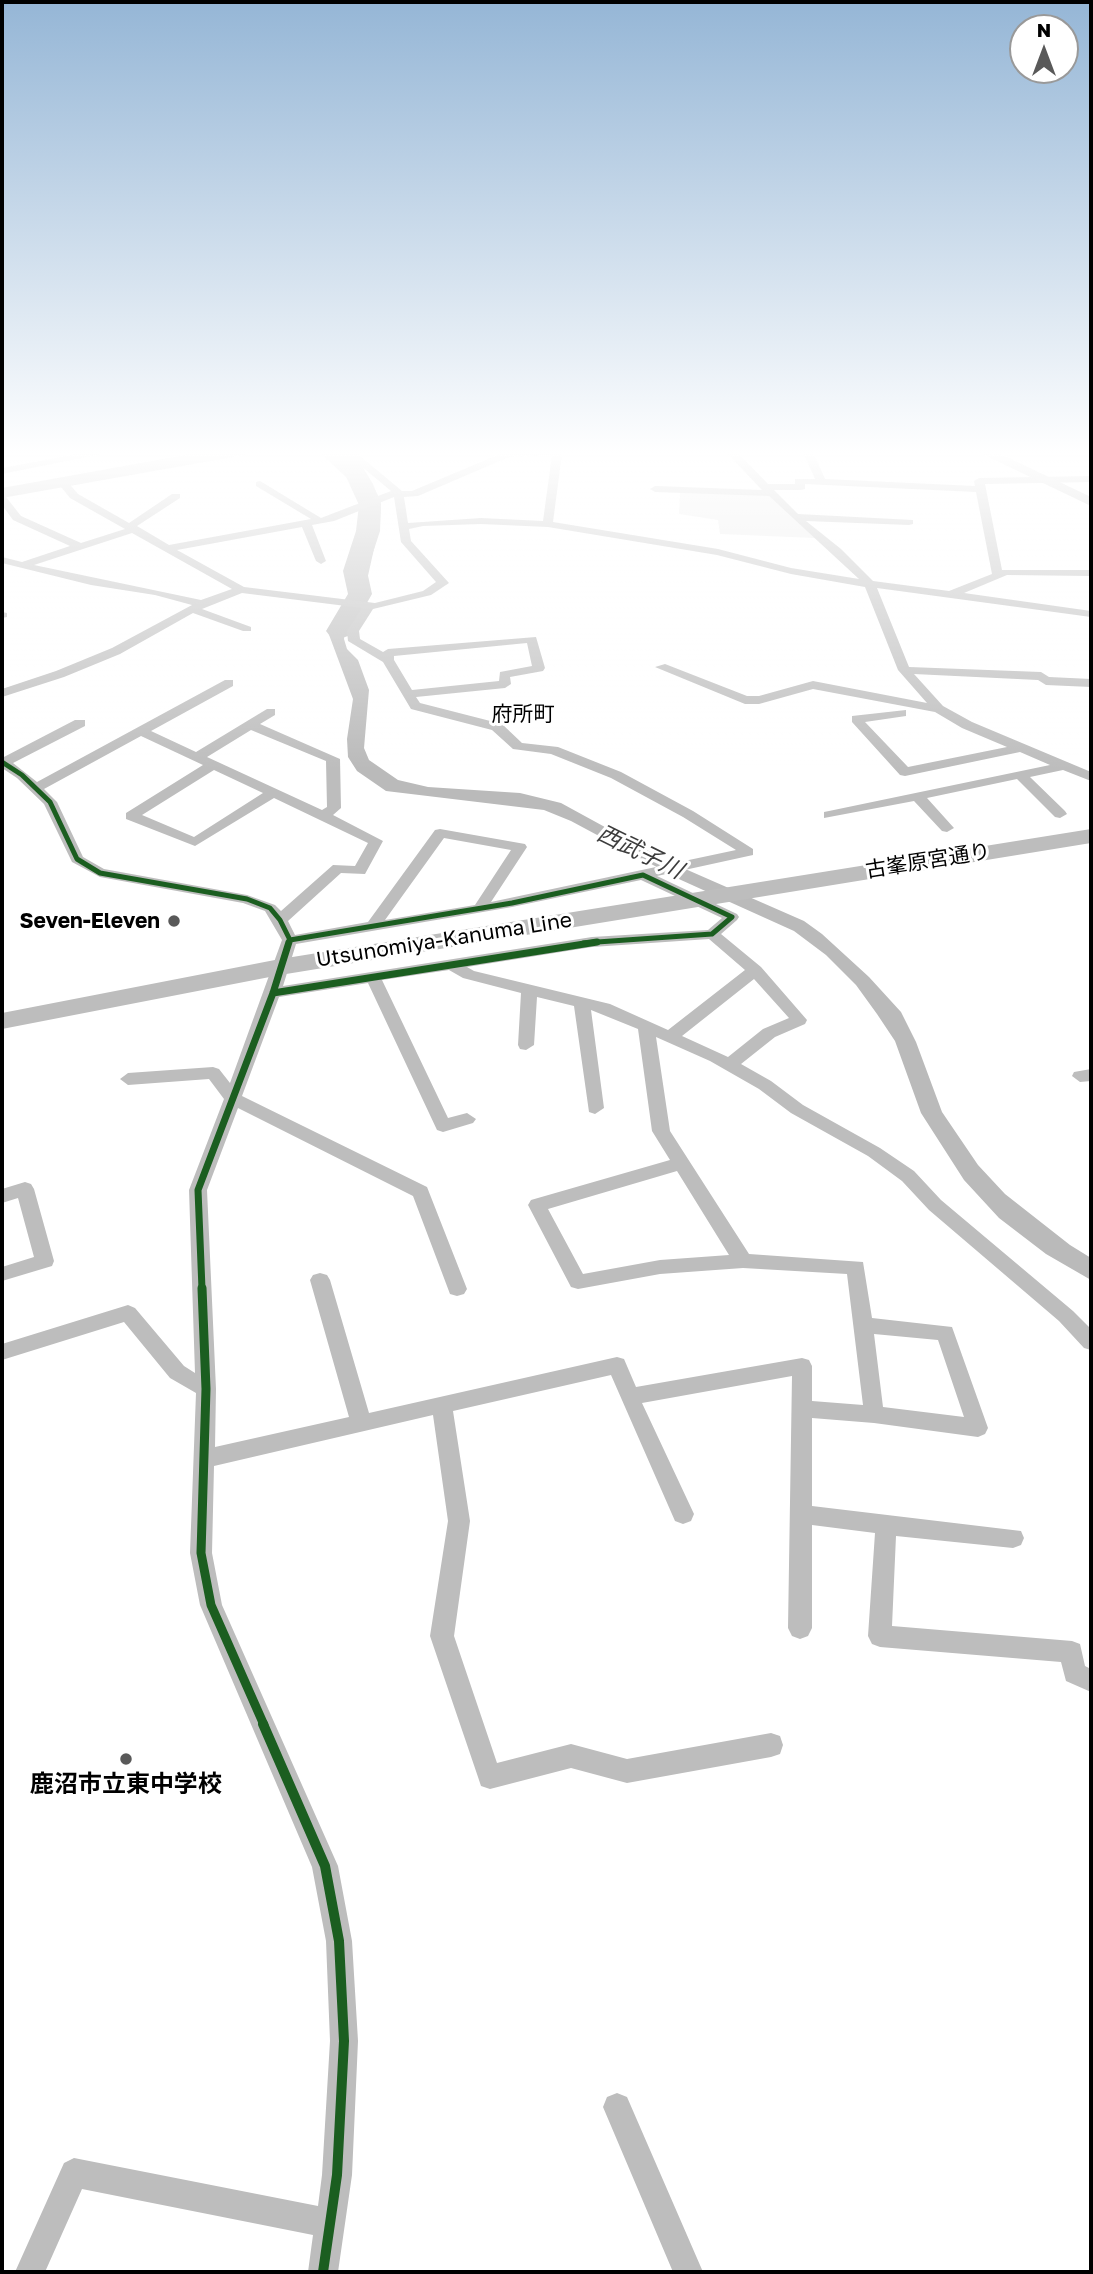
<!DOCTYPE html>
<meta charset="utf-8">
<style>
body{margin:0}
#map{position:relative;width:1093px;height:2274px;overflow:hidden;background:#fff;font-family:"Golos Text",sans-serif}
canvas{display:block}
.frame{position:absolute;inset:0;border:4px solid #000;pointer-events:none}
.north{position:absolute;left:1009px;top:14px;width:70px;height:70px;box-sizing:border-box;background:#fff;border:2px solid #999;border-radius:50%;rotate:0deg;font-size:19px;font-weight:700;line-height:28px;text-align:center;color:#000}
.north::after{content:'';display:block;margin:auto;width:24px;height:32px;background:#595959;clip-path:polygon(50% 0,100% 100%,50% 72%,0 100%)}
</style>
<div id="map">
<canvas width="1093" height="2274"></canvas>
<div class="frame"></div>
<div class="north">N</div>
</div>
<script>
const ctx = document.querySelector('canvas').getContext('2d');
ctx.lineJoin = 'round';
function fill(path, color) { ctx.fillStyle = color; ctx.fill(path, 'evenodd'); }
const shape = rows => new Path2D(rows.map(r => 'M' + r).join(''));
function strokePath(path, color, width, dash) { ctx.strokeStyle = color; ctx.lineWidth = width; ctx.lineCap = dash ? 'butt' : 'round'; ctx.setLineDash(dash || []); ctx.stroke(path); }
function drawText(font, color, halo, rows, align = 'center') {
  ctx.font = font + ' "Golos Text","Noto Sans JP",sans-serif'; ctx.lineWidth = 6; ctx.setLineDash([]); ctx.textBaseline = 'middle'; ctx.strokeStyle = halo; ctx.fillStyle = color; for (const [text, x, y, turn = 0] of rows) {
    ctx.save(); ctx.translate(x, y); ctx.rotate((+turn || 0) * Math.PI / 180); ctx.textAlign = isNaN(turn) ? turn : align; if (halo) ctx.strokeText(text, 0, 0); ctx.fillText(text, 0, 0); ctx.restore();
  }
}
fill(shape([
 [680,492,768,495,815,538,720,534,718,520,679,514]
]), '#e8e8e8');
fill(shape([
 [317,450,332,450,341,457,374,488,381,501,380,522,363,598,345,630,344,639,347,649,358,660,369,690,364,748,369,760,398,780,428,787,520,793,561,803,667,861,804,921,822,934,869,977,901,1012,916,1042,942,1112,978,1165,1005,1194,1070,1245,1091,1258,1091,1280,1046,1254,999,1218,964,1180,921,1113,895,1041,877,1014,856,985,826,955,794,931,681,880,571,821,544,810,386,791,357,771,348,757,347,739,353,699,328,632,356,594,359,582,355,571,364,554,366,508,361,491]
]), '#bababa');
fill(shape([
 [320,450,344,450,359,461,373,484,381,505,380,531,367,571,372,594,348,636,339,639,330,636,326,631,348,594,343,571,356,531,359,505,343,470,320,450]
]), '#bababa');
fill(shape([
 [99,450,121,450,2,474,2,468,99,450],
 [342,450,353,450,402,491,412,491,507,451,582,450,562,454,553,522,718,549,791,568,859,579,769,496,655,492,650,489,655,486,762,490,724,450,735,450,768,484,795,484,795,479,815,479,802,450,812,450,825,479,975,486,974,481,979,478,1091,476,1091,482,985,484,1002,570,1091,570,1091,576,1007,575,964,593,1091,611,1091,617,877,588,909,667,1041,672,1049,677,1091,679,1091,687,1046,685,1038,680,914,674,943,706,972,722,1091,772,1091,781,1063,770,1030,777,1065,811,1067,814,1060,818,1055,817,1017,779,927,798,954,828,947,832,942,831,914,801,824,818,824,812,829,811,1050,765,1020,752,905,776,900,775,852,722,852,716,906,710,906,716,865,722,908,767,1007,747,962,728,935,712,813,689,759,704,745,704,655,667,665,664,747,696,759,696,813,681,927,703,898,670,865,587,791,574,717,555,548,527,481,524,423,526,409,529,411,541,449,583,431,595,373,609,359,631,360,639,383,652,388,649,536,637,545,668,543,671,510,677,511,684,505,688,416,697,420,703,502,724,522,743,558,747,621,772,693,811,753,849,753,855,657,876,737,914,739,917,737,920,721,934,761,967,807,1020,805,1024,775,1037,741,1064,771,1081,803,1105,880,1148,914,1171,941,1200,1073,1311,1091,1329,1091,1350,1084,1348,1059,1321,929,1210,902,1181,868,1156,791,1113,759,1089,710,1061,656,1037,670,1131,749,1254,863,1262,872,1318,952,1327,988,1428,985,1434,978,1437,874,1423,812,1418,812,1506,1021,1531,1024,1538,1021,1545,1013,1548,896,1536,892,1626,1072,1641,1080,1644,1085,1666,1091,1669,1091,1692,1066,1681,1061,1662,880,1647,872,1644,868,1636,875,1533,812,1525,812,1628,808,1636,800,1639,792,1636,788,1628,792,1376,642,1403,694,1514,691,1521,683,1524,675,1521,611,1375,453,1411,470,1521,454,1636,497,1763,571,1744,627,1759,771,1733,780,1736,783,1745,780,1754,771,1757,627,1783,571,1768,490,1789,481,1786,478,1777,430,1636,448,1521,433,1415,214,1466,212,1553,222,1605,338,1866,352,1941,358,2041,352,2175,338,2272,308,2272,313,2235,82,2189,45,2272,15,2272,64,2163,74,2158,318,2206,322,2175,330,2041,326,1941,312,1867,200,1605,190,1553,196,1393,170,1378,124,1322,2,1360,2,1344,128,1305,135,1308,184,1366,195,1373,189,1190,224,1099,209,1079,128,1085,120,1079,128,1073,213,1067,219,1069,230,1083,282,940,265,911,243,903,100,877,72,862,44,804,17,778,2,768,2,758,75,720,85,720,85,726,13,763,37,782,225,680,233,680,233,686,151,731,196,752,267,709,275,709,275,715,260,724,340,759,341,808,333,815,383,841,365,874,341,873,288,921,295,935,368,922,435,830,440,829,525,844,527,847,491,902,736,850,683,817,611,778,551,754,513,749,492,730,411,709,383,662,348,641,347,631,362,608,242,593,202,609,251,627,251,631,243,631,193,613,120,654,64,677,2,697,2,689,56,671,112,648,192,605,155,595,91,585,2,563,2,557,22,562,70,546,13,520,2,505,2,496,6,497,21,516,81,543,125,529,70,498,57,482,58,480,66,480,78,494,129,523,172,494,180,494,180,498,137,526,169,545,311,519,256,486,256,482,260,481,321,518,391,491,342,450],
 [552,455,543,521,481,518,408,523,404,497,418,496,509,457,552,455],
 [805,484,976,492,992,574,949,591,873,581,841,549,806,521,909,525,913,524,913,520,798,514,774,490,801,490,805,489,805,484],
 [394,497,401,542,436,582,423,591,375,603,244,587,177,550,302,527,316,561,321,564,326,561,312,525,334,521,394,497],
 [132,533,232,589,201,600,34,565,132,533],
 [527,643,532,666,500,672,499,681,412,690,394,660,394,656,527,643],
 [251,730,326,761,327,807,322,810,207,757,251,730],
 [141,736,203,765,126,813,126,819,195,846,274,798,368,843,355,866,333,865,281,911,275,905,247,895,104,869,83,857,57,802,44,789,141,736],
 [214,770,263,793,194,837,142,815,214,770],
 [444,838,511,850,475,905,385,920,444,838],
 [641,880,722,918,708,930,592,937,283,986,296,944,512,907,641,880],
 [709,939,745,970,668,1030,610,1004,474,971,467,967,592,947,709,939],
 [449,970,463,978,521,993,518,1045,520,1049,526,1050,534,1045,537,997,574,1006,589,1112,595,1114,604,1108,591,1010,638,1029,652,1131,670,1160,531,1200,528,1205,571,1287,578,1289,660,1274,743,1268,847,1274,863,1405,812,1401,812,1366,809,1360,802,1358,636,1387,624,1359,617,1357,369,1413,330,1280,327,1275,320,1273,313,1275,310,1280,349,1417,215,1447,216,1389,207,1190,238,1108,413,1196,450,1294,457,1296,464,1294,467,1289,427,1187,242,1096,279,997,368,983,437,1130,443,1132,473,1123,476,1119,467,1113,448,1118,382,980,449,970],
 [754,979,789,1018,763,1029,728,1057,682,1036,754,979],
 [677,1171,729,1255,660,1260,583,1274,548,1209,677,1171],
 [874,1334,938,1340,964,1417,883,1407,874,1334],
 [2,612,7,613,7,617,2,618,2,612],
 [1091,1069,1091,1081,1080,1082,1072,1076,1074,1072,1091,1069],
 [25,1182,31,1184,34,1189,54,1261,52,1266,2,1281,2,1267,34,1257,18,1198,2,1203,2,1189,25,1182],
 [617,2093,627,2097,703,2272,673,2272,603,2107,607,2097,617,2093]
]), '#bdbdbd');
fill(shape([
 [974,450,992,450,1091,497,1091,506,974,450]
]), '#bfbfbf');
fill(shape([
 [1091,829,1091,843,280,975,2,1029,2,1013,280,959,1091,829]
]), '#bdbdbd');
fill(shape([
 [213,450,252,450,244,455,2,498,2,488,213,450]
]), '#bdbdbd');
strokePath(shape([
 [2,762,22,775,50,802,77,859,100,873,247,899,270,908,280,920,290,940,289,943],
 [290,940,512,903,643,875,732,917,712,934,583,943]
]), '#1b5e20', 5);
strokePath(shape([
 [273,993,597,942],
 [202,1289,198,1190,273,993,289,942]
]), '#1b5e20', 7);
strokePath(shape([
 [202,1288,206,1389,201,1553,211,1605,264,1725]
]), '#1b5e20', 9);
strokePath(shape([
 [263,1724,325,1866,339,1941,344,2041,337,2175,323,2272]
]), '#1b5e20', 10);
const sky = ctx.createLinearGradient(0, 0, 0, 769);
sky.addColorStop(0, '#95b6d6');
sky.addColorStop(0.59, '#fff');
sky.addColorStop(1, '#ffffff00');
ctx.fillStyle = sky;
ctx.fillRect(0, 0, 1093, 769);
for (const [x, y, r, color] of [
 [174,921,7,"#595959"],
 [126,1759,7,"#595959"]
]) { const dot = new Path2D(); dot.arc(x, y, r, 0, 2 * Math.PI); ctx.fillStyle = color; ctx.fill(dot); strokePath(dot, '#fff', 2.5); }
drawText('21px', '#000', '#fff', [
 ["府所町",523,714]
]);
drawText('21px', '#000', '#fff', [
 ["古峯原宮通り",928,861,-9],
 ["Utsunomiya-Kanuma Line",444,940,-9]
]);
drawText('bold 21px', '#000', '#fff', [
 ["Seven-Eleven",160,921]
], 'right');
drawText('italic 23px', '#3d3d3d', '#fff', [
 ["西武子川",640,852,26]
]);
drawText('bold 24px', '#000', '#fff', [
 ["鹿沼市立東中学校",126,1784]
]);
</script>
